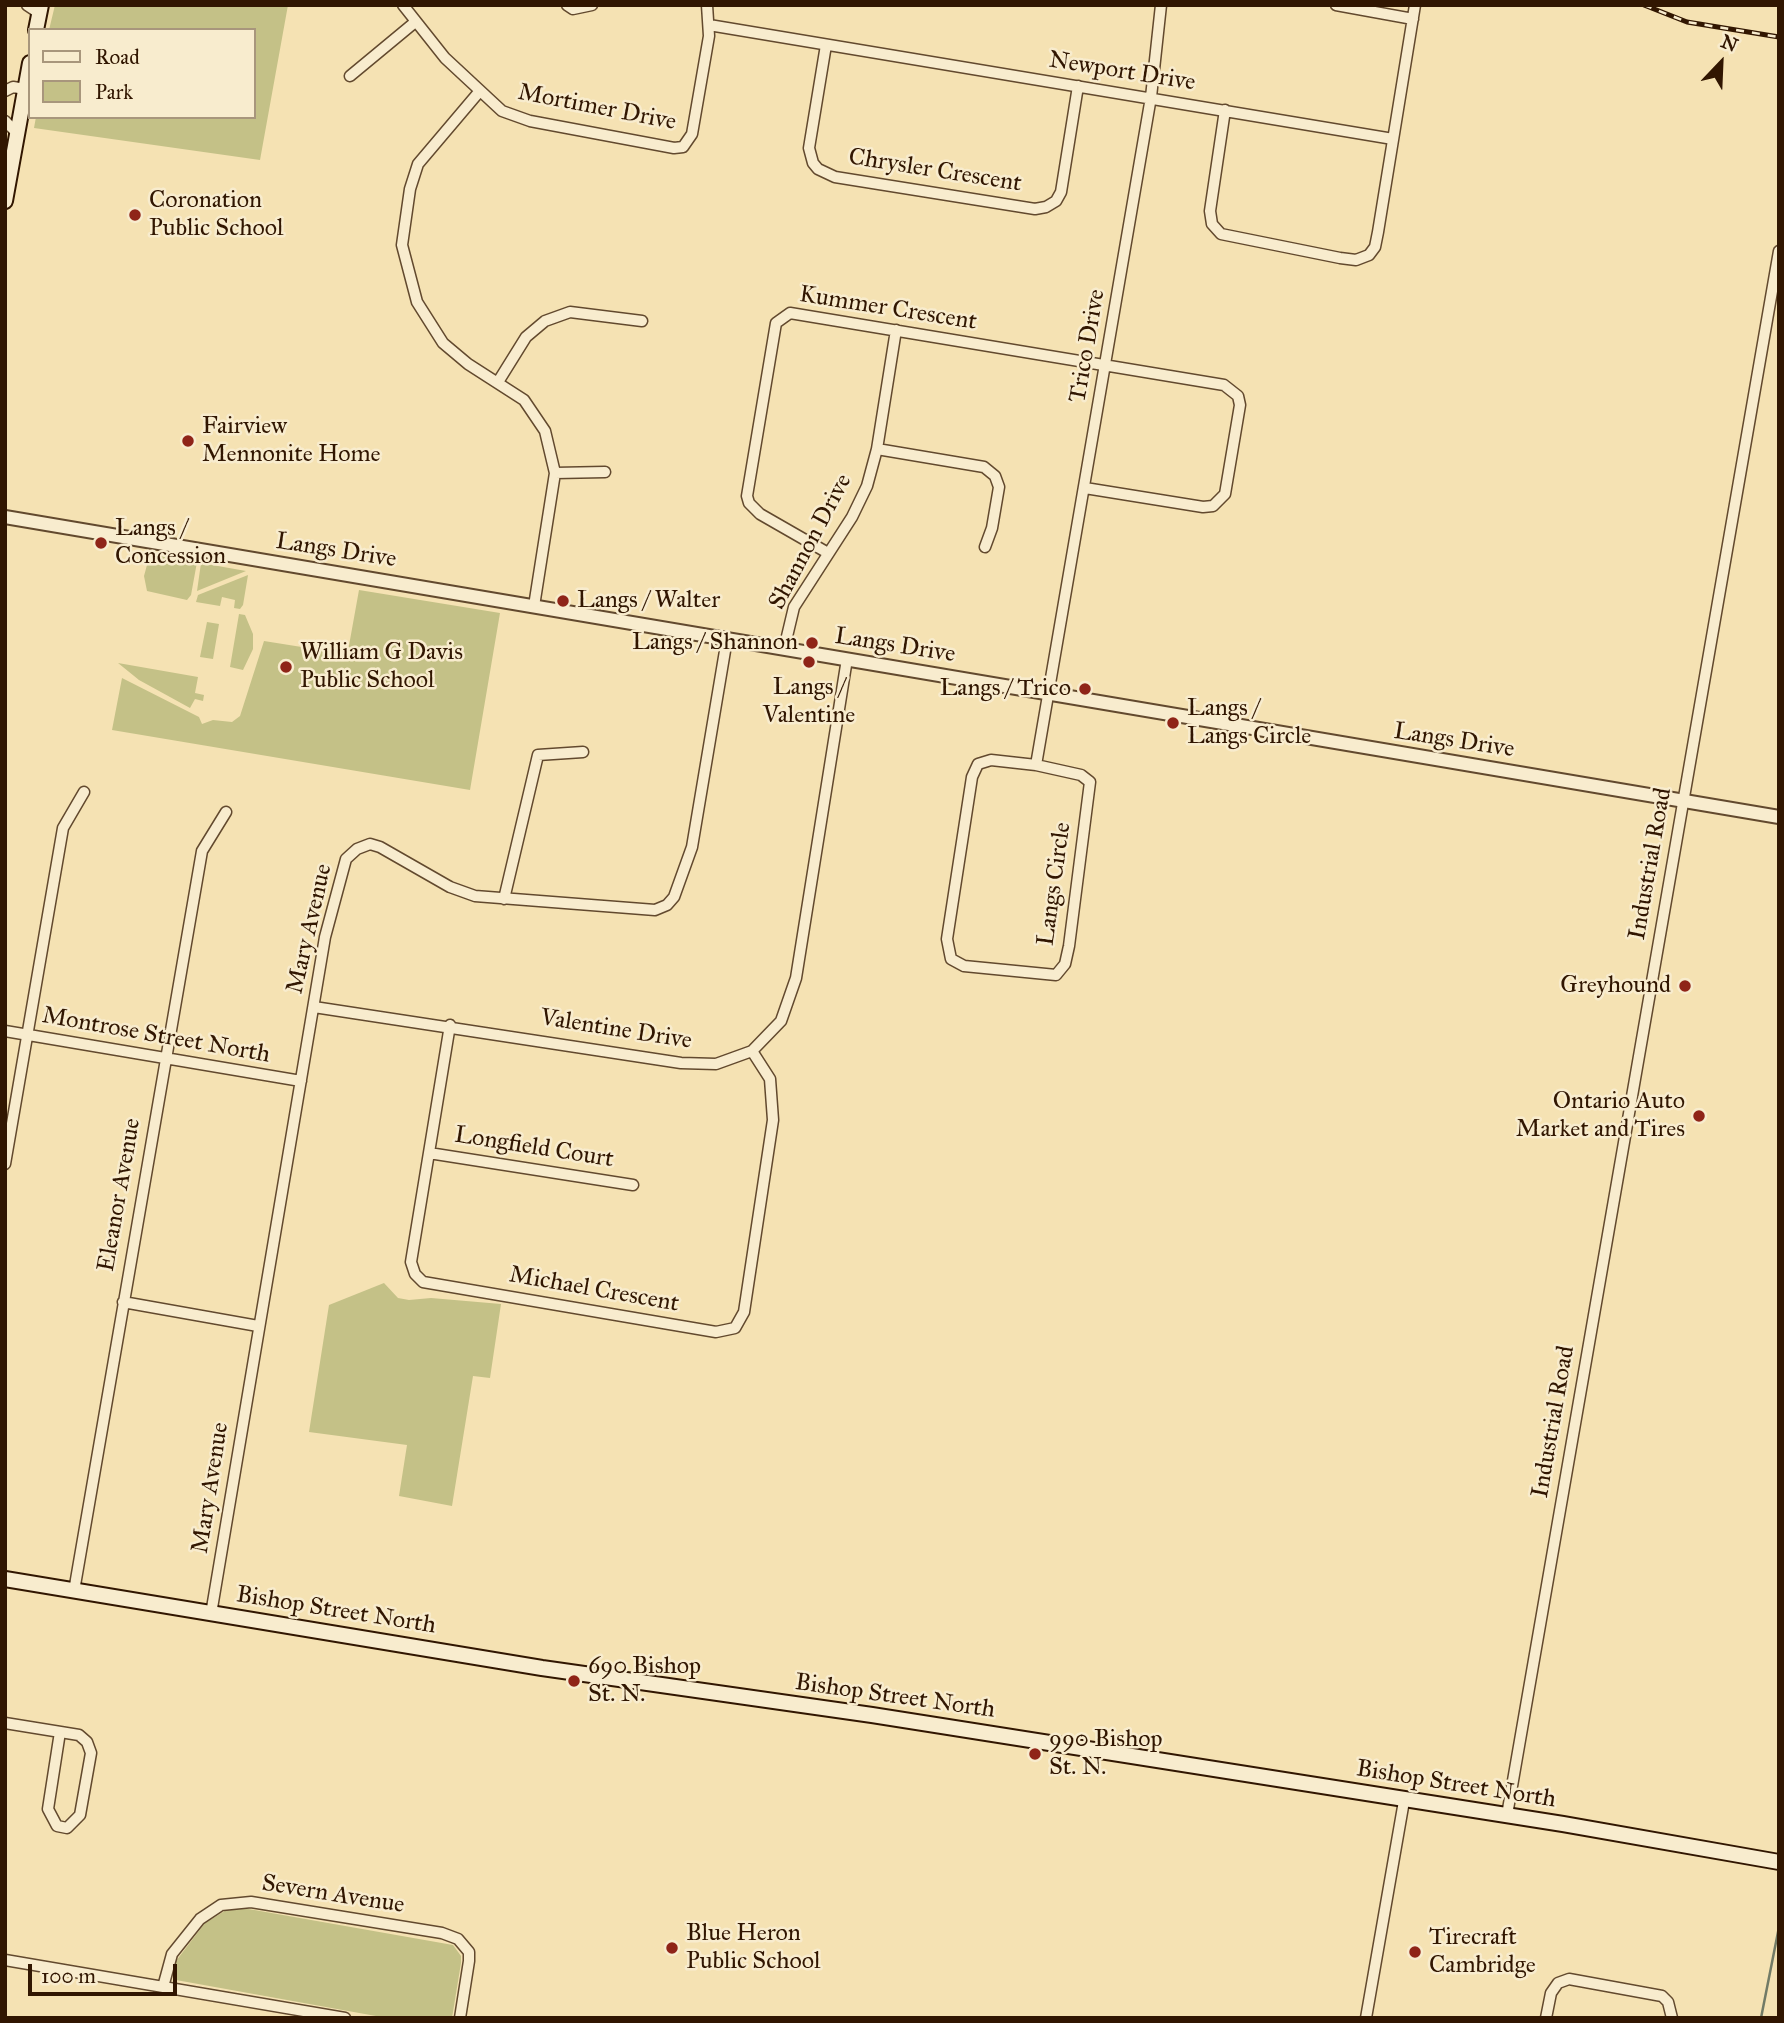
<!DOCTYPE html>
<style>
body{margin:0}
#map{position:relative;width:1784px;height:2023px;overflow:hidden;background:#f5e2b3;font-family:"IM FELL Great Primer",serif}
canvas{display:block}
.frame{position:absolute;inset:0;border:7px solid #311601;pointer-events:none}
.legend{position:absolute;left:28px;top:28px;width:228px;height:91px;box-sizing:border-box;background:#f8ecce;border:2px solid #a8967c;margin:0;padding:9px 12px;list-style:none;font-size:21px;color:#311601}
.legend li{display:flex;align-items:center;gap:14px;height:35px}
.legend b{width:35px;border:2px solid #a8967c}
.north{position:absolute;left:1686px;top:28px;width:70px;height:70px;-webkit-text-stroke:5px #f8ecce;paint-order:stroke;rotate:23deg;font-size:19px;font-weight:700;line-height:28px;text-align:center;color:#311601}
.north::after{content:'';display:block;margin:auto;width:24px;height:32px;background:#311601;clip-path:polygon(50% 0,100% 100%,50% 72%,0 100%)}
.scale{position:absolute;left:28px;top:1964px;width:149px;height:32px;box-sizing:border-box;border:4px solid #311601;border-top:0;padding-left:9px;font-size:21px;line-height:24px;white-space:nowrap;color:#311601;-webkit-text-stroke:5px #f8ecce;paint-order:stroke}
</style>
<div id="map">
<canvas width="1784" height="2023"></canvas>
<div class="frame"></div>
<ul class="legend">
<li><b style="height:9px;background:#f8ecce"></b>Road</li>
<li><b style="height:19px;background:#c4c187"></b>Park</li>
</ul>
<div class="north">N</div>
<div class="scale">100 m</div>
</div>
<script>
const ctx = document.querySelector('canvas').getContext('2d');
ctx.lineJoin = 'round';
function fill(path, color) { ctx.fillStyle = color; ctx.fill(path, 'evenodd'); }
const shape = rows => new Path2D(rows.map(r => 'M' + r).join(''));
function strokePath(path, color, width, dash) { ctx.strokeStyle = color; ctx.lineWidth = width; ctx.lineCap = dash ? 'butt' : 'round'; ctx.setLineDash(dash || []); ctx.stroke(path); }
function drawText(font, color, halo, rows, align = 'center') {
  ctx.font = font + ' "IM FELL Great Primer",serif'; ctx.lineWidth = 5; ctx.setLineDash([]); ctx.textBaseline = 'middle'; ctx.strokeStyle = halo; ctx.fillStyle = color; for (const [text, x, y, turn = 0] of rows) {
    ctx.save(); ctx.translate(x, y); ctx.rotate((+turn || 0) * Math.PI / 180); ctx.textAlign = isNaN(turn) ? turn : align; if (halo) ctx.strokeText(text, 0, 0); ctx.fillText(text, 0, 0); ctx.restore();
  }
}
fill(shape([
 [55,5,288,5,260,160,34,128,36,117,254,117,254,30,49,30],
 [150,554,197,562,191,595,187,600,147,591,144,576],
 [201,563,246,571,197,591],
 [248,575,243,605,240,609,234,608,235,600,222,597,220,606,196,602,198,595],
 [359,590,500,613,470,790,112,730,122,678,199,717,202,724,213,720,232,722,240,716,264,641,358,656,358,653,348,651],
 [239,614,245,615,253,634,253,649,243,670,230,667],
 [207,622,219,624,213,659,200,657],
 [118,663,198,677,195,693,204,695,203,701,195,699,190,708,139,680],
 [384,1283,398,1298,409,1300,431,1298,501,1304,490,1378,473,1376,452,1506,399,1496,407,1445,309,1432,329,1305],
 [243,1908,453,1945,461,1956,461,1963,452,2018,387,2018,176,1980,173,1972,176,1961,205,1923,228,1909]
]), '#c4c187');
strokePath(shape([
 [1761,2018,1779,1927]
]), '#727b66', 2.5);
const minor = shape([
 [27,5,39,13],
 [403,5,445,58,502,111,530,121,674,148,683,147,692,134,709,36,707,5],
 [567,5,573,9,592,5],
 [1336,5,1413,19],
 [709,25,1393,139],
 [826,45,809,148,813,163,818,169,835,177,1035,209,1046,207,1056,201,1061,192,1078,86],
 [350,76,414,23],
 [5,91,13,87,25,89],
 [479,92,418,164,410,189,402,245,417,302,443,343,468,364,524,400,545,431,555,473,534,606],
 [1225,110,1210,211,1212,224,1221,234,1340,258,1356,260,1369,255,1375,247,1378,232,1415,5],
 [5,121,17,133],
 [498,382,526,337,545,321,570,312,642,321],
 [877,449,984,467,995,476,999,487,992,528,985,547],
 [555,473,605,472],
 [828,553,760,514,749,503,747,496,776,323,790,313,1224,385,1238,396,1240,405,1225,494,1213,506,1203,507,1085,488],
 [784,649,794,607,852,517,867,486,877,449,896,330],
 [1036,765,991,760,978,764,972,777,947,939,951,959,964,966,1056,975,1065,964,1069,946,1090,782,1081,775,1036,765,1151,97,1161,5],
 [504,899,538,755,583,752],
 [314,1007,681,1063,716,1064,752,1051,781,1021,796,978,847,659],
 [450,1025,411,1262,415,1274,423,1282,716,1332,735,1328,744,1312,773,1120,770,1079,752,1051],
 [5,1031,301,1081],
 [429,1153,633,1185],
 [5,1164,63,828,84,792],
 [123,1302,258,1326],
 [74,1591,202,851,226,812],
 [211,1614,325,937,346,859,357,849,370,844,380,847,450,887,475,896,655,910,667,905,674,897,692,847,727,639],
 [5,1723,79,1735,87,1742,91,1753,80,1815,67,1828,57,1826,48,1809,60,1732],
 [1507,1815,1779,251],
 [5,1960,345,2018],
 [163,1987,172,1954,200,1919,221,1905,251,1902,442,1933,458,1939,469,1952,469,1961,460,2018],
 [1366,2018,1404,1801],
 [1546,2018,1551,1993,1558,1983,1569,1979,1662,1996,1668,2002,1672,2018]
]);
const tertiary = shape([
 [5,517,1779,817]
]);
const secondary = shape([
 [36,30,41,5],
 [5,201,30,63],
 [5,1579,542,1668,872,1715,1563,1824,1779,1862]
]);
strokePath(minor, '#62492e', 13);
strokePath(tertiary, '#62492e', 16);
strokePath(secondary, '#311601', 18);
strokePath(minor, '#f8ecce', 10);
strokePath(tertiary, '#f8ecce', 12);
strokePath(secondary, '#f8ecce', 14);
const rail = shape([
 [1644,5,1687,22,1779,37]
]);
strokePath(rail, '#311601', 5);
strokePath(rail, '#f8ecce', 2.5, [8]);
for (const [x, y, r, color] of [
 [135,215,7,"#8f2418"],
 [188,441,7,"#8f2418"],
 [101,543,7,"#8f2418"],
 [563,601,7,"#8f2418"],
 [812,643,7,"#8f2418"],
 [809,662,7,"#8f2418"],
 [286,667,7,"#8f2418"],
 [1085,689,7,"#8f2418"],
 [1173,723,7,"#8f2418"],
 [1685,986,7,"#8f2418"],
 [1699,1116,7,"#8f2418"],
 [574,1681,7,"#8f2418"],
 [1035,1754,7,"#8f2418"],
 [672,1948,7,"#8f2418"],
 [1415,1952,7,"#8f2418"]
]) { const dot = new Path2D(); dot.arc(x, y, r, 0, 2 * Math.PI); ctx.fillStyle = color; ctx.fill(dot); strokePath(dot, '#f8ecce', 2.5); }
drawText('24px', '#311601', '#f8ecce', [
 ["Newport Drive",1122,72,9],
 ["Mortimer Drive",597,108,11],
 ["Chrysler Crescent",935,171,9],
 ["Kummer Crescent",888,309,9],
 ["Trico Drive",1088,346,-80],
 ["Shannon Drive",811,542,-62],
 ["Langs Drive",336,551,9],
 ["Langs Drive",895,646,9],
 ["Langs Drive",1454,741,9],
 ["Industrial Road",1651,864,-80],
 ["Langs Circle",1055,884,-82],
 ["Mary Avenue",310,929,-77],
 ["Valentine Drive",616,1030,9],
 ["Montrose Street North",156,1036,10],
 ["Longfield Court",534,1148,9],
 ["Eleanor Avenue",120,1195,-80],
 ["Michael Crescent",594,1290,10],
 ["Industrial Road",1554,1422,-80],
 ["Mary Avenue",211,1488,-81],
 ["Bishop Street North",336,1611,9],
 ["Bishop Street North",895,1697,8],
 ["Bishop Street North",1456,1785,9],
 ["Severn Avenue",333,1895,9]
]);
drawText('24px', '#311601', '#f8ecce', [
 ["Coronation",149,201],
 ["Public School",149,229],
 ["Fairview",202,427],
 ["Mennonite Home",202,455],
 ["Langs /",115,529],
 ["Concession",115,557],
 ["Langs / Walter",577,601],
 ["Langs / Shannon",798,643,"right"],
 ["William G Davis",300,653],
 ["Public School",300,681],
 ["Langs /",809,688,"center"],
 ["Valentine",809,716,"center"],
 ["Langs / Trico",1071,689,"right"],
 ["Langs /",1187,709],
 ["Langs Circle",1187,737],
 ["Greyhound",1671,986,"right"],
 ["Ontario Auto",1685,1102,"right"],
 ["Market and Tires",1685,1130,"right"],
 ["690 Bishop",588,1667],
 ["St. N.",588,1695],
 ["990 Bishop",1049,1740],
 ["St. N.",1049,1768],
 ["Blue Heron",686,1934],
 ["Public School",686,1962],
 ["Tirecraft",1429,1938],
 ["Cambridge",1429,1966]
], 'left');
</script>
